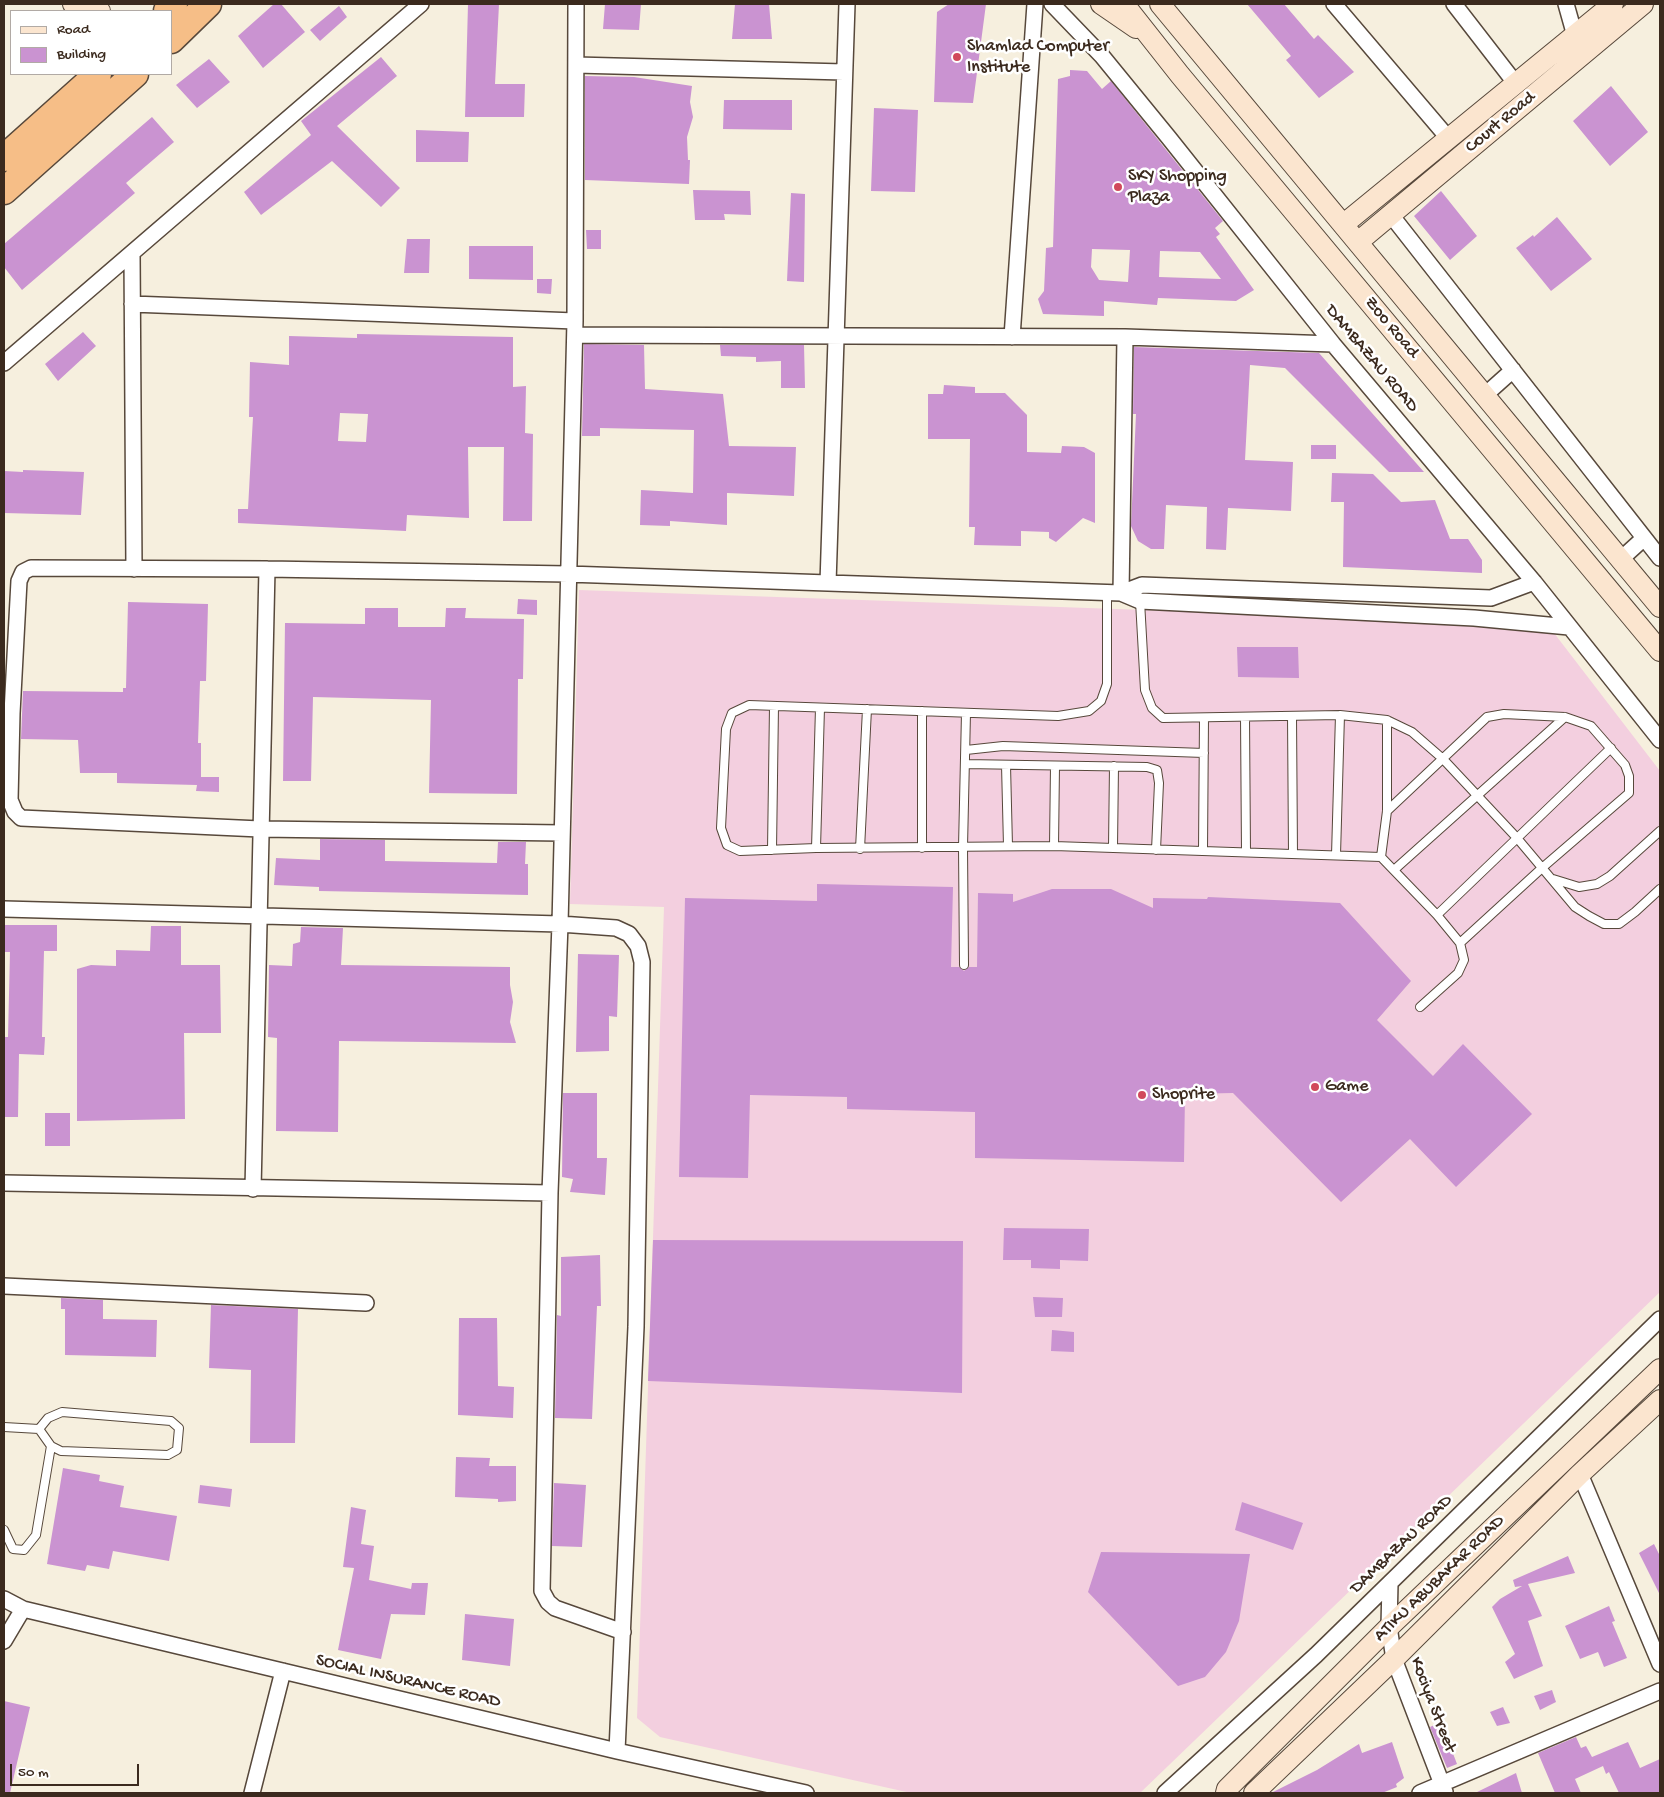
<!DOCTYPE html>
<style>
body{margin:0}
#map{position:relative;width:1664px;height:1797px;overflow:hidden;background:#f6efde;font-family:"Gochi Hand",sans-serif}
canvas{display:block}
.frame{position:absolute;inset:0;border:5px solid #3b2a1e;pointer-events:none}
.legend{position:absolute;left:10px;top:10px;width:162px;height:65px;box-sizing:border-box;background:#fff;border:1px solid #b1aaa5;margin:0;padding:6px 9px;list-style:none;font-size:15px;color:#3b2a1e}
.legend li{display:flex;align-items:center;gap:10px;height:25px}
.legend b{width:25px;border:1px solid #b1aaa5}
.scale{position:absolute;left:10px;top:1764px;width:129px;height:22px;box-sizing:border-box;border:2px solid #3b2a1e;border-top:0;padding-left:6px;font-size:15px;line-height:18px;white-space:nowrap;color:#3b2a1e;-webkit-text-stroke:4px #fff;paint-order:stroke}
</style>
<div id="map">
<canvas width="1664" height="1797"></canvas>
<div class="frame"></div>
<ul class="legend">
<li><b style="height:6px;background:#fbe5cf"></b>Road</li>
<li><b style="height:14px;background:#ca93d1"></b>Building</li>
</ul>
<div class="scale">50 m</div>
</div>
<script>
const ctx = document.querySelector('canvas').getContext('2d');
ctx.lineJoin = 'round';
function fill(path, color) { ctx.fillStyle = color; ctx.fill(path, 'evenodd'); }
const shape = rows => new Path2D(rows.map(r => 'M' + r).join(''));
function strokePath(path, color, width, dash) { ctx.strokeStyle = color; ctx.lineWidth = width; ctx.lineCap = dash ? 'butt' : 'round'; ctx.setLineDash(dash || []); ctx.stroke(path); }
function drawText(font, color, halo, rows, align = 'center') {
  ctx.font = font + ' "Gochi Hand",sans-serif'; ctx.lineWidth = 5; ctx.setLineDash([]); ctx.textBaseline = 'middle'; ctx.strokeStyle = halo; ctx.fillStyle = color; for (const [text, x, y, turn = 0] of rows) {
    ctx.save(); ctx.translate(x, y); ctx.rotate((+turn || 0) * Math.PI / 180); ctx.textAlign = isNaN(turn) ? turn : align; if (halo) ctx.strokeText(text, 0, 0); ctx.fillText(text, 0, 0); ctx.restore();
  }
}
fill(shape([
 [579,590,1512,623,1554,633,1660,771,1660,1292,1140,1793,911,1793,660,1737,637,1718,664,907,570,904]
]), '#f3cfdf');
fill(shape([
 [274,4,281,4,305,32,263,68,238,36],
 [468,4,499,4,495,84,525,84,524,117,465,117],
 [605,4,641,4,639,30,603,29],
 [735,4,769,4,772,39,732,39],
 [949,4,986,4,973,103,934,102,937,12],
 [1247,4,1284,4,1314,39,1318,35,1354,72,1319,98,1286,60,1291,56],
 [339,6,347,17,320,41,310,30],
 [381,57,397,76,337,126,400,188,381,207,332,161,261,215,244,192,311,135,301,121],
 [209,59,230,82,197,108,176,85],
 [1070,70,1087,71,1102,89,1111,81,1223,221,1215,228,1220,234,1216,237,1254,290,1236,301,1158,298,1157,305,1104,301,1104,316,1043,314,1038,299,1044,291,1046,248,1053,247,1058,79,1070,76],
 [1092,249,1130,250,1128,282,1099,280,1091,267],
 [1160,251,1200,252,1221,279,1159,277],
 [585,76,634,77,692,86,690,102,693,117,687,137,688,160,690,160,689,184,585,180],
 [1611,86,1648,132,1610,166,1573,121],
 [724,100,792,100,792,130,723,129],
 [874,108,918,110,915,192,871,191],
 [152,117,174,142,126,183,135,193,22,290,4,267,4,244],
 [416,130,469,132,468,162,416,162],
 [693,190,750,191,751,215,724,214,725,220,695,220],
 [1441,191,1477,236,1450,260,1414,216],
 [791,193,805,194,804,282,787,281],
 [1557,217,1592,259,1551,291,1516,248,1533,235,1534,237],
 [586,230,601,230,601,249,587,249],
 [407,239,430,239,429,273,404,273],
 [469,246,533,246,533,280,469,279],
 [537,279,552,279,551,294,537,293],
 [83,332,96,346,58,381,45,364],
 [357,334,513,337,513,387,526,386,525,433,533,434,532,521,503,521,504,447,468,447,469,518,407,515,406,531,238,523,238,509,248,509,253,417,249,417,250,362,289,365,289,336,357,338],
 [340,413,368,414,366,442,338,441],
 [584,344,644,345,645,389,723,394,729,446,796,447,794,496,727,493,727,525,670,521,670,526,640,525,641,490,693,493,694,430,600,428,600,436,582,436],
 [720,345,804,345,805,388,781,388,781,361,756,362,756,357,721,356],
 [1134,347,1319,353,1424,472,1389,472,1285,368,1250,365,1245,460,1293,462,1291,511,1228,508,1226,550,1206,549,1207,507,1166,505,1164,549,1151,549,1138,541,1131,526,1136,414,1133,414],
 [944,385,975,387,975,393,1005,393,1027,415,1027,452,1061,453,1062,446,1084,447,1095,453,1095,523,1083,518,1056,542,1049,538,1049,532,1021,531,1021,546,974,545,975,527,969,527,970,439,928,439,928,394,943,394],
 [1311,445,1336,445,1336,459,1311,459],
 [23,470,84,472,81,515,4,513,4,471,23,472],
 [1332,473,1373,474,1401,502,1435,500,1450,539,1468,539,1482,560,1482,573,1343,567,1344,502,1331,502],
 [518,599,537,600,537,615,517,614],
 [128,602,208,604,206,681,200,681,198,743,201,743,201,777,219,777,219,792,196,791,197,785,117,783,117,773,80,773,78,740,21,739,23,691,123,692,123,688,126,688],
 [365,608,398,608,398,627,445,627,446,608,466,608,465,618,524,619,523,679,518,679,517,794,429,793,431,700,313,697,311,781,283,781,285,623,365,624],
 [1237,647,1298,647,1299,678,1238,677],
 [320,839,385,840,385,861,497,863,498,842,526,842,525,864,528,864,528,895,319,891,319,887,274,885,276,858,320,860],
 [817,884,953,887,951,967,959,967,964,971,969,967,977,967,978,893,1013,894,1013,902,1052,889,1111,889,1153,908,1153,898,1207,899,1208,897,1340,903,1411,981,1377,1020,1433,1076,1463,1044,1532,1114,1456,1187,1410,1139,1341,1202,1233,1093,1185,1094,1184,1162,975,1158,975,1112,847,1109,847,1097,750,1095,748,1178,679,1177,685,898,817,901],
 [4,925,57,925,57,951,44,951,42,1037,45,1037,44,1055,19,1054,18,1117,4,1117,4,1037,8,1037,10,952,4,952],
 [151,926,181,926,181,965,220,965,221,1033,184,1033,185,1119,77,1121,77,969,91,965,116,966,116,950,150,951],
 [301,927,343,928,341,965,510,967,510,985,513,1002,510,1022,516,1043,339,1041,338,1132,276,1131,277,1038,268,1037,269,965,292,966,293,944,300,942],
 [578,954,619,955,617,1017,609,1016,609,1051,576,1052],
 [563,1093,597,1093,597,1158,607,1158,605,1195,570,1192,573,1179,562,1177],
 [45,1113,70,1113,70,1146,45,1146],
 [1004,1228,1089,1229,1088,1261,1060,1260,1060,1269,1031,1268,1031,1260,1003,1260],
 [653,1240,963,1241,962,1393,648,1381],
 [600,1255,601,1306,597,1306,592,1419,555,1418,557,1315,561,1316,561,1257],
 [1033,1297,1063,1298,1062,1317,1035,1317],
 [61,1298,103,1300,103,1319,157,1320,156,1357,65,1355,65,1309,61,1309],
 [211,1305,298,1309,295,1443,250,1443,251,1370,209,1368],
 [459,1318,497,1318,498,1386,514,1387,513,1418,458,1415],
 [1052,1330,1074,1332,1074,1352,1051,1351],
 [456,1457,490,1458,489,1466,516,1466,516,1501,498,1502,498,1499,455,1497],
 [63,1468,100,1475,99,1481,124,1486,120,1507,177,1516,169,1561,113,1551,109,1569,87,1565,85,1571,47,1564],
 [554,1483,586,1485,582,1547,552,1546],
 [200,1485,232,1489,230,1507,198,1503],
 [1242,1502,1303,1523,1293,1550,1235,1530],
 [351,1507,366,1510,361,1544,374,1546,369,1580,411,1589,412,1583,428,1583,425,1615,391,1614,381,1659,338,1650,354,1568,343,1567],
 [1654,1544,1660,1556,1660,1595,1639,1553],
 [1101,1552,1250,1554,1239,1621,1226,1652,1205,1677,1178,1686,1088,1592],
 [1568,1556,1575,1573,1528,1584,1542,1616,1528,1621,1543,1666,1514,1679,1505,1662,1515,1654,1492,1607,1500,1599,1522,1586,1515,1587,1513,1580],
 [1609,1606,1615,1621,1612,1622,1627,1658,1604,1667,1598,1652,1580,1659,1565,1626],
 [465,1614,514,1619,510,1666,462,1660],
 [1552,1690,1556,1702,1540,1710,1534,1696],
 [4,1701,30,1707,10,1793,4,1793],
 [1503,1707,1510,1723,1497,1726,1490,1712],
 [1441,1722,1457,1764,1447,1768,1430,1727],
 [1576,1737,1581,1748,1586,1746,1592,1757,1628,1742,1640,1768,1660,1759,1660,1793,1619,1793,1609,1772,1606,1774,1603,1766,1575,1779,1581,1793,1555,1793,1538,1753],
 [1392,1742,1404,1778,1396,1784,1397,1787,1382,1793,1271,1793,1317,1770,1359,1744,1362,1753],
 [1516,1773,1522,1793,1475,1793]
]), '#ca93d1');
const lane = shape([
 [1107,593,1107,684,1101,701,1089,711,1058,716,749,705,732,713,726,729,721,828,727,845,740,851,816,848,1054,846,1381,857,1437,915,1460,943,1464,960,1458,973,1420,1007],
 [1140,601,1145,690,1152,708,1163,718,1340,715,1387,720,1412,732,1443,759,1517,838,1575,907,1589,916,1604,924,1619,924,1635,912,1660,889],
 [922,711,922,848],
 [1292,716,1293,854],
 [1245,717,1246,852],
 [966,750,1003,746,1204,753],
 [965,764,1147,767,1157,770,1159,783,1156,850],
 [1006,765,1008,846],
 [1387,811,1487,717,1504,714,1565,717,1591,726,1625,765,1629,776,1629,793,1542,868,1460,943],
 [1054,846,1055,766],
 [1113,847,1114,766],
 [816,848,820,708],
 [860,849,867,709],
 [772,850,774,706],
 [1203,850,1204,718],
 [1336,855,1340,715],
 [1381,857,1387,811,1387,720],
 [1394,870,1565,717],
 [1553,879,1579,887,1597,884,1610,876,1660,831],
 [1437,915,1611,748],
 [964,965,963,847,966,713],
 [4,1427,39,1429,48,1418,62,1412,171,1421,179,1428,177,1450,168,1455,61,1451,51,1446,39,1429],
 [4,1530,13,1549,24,1550,36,1535,51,1446]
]);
const street = shape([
 [576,4,575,321,560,924,550,1193,542,1591,548,1602,555,1608,623,1632],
 [1052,4,1102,56,1169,138,1333,344,1534,582,1660,740],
 [1334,4,1449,139],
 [1454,4,1516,84],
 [1566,4,1575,36],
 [576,65,844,72],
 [1391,215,1660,558],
 [132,253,134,569],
 [132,304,575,321],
 [575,335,1125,337,1333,344],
 [1012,337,1035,4],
 [4,363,421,4],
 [1485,395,1513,370],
 [1621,559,1643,539],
 [828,583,847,4],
 [1121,593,1142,585,1491,598,1534,582],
 [1121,593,1125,337],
 [562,833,260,829,21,818,15,812,10,800,12,713,19,581,23,572,31,568,267,569,568,574,828,583,1121,593,1140,601,1474,618,1569,627],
 [4,909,560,924,616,928,629,934,638,946,642,962,636,1327,617,1751],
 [4,1183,550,1193],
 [253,1189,267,569],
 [4,1286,366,1303],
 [1580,1474,1660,1664],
 [1390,1583,1389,1627,1394,1659,1445,1792],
 [4,1599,23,1609,617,1751,806,1793],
 [4,1641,23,1609],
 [252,1793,283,1671],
 [1165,1793,1316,1655,1660,1319],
 [1420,1793,1660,1691]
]);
const secondary = shape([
 [73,4,83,9,100,11],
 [1101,4,1136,28],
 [1124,4,1180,75,1660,651],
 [1160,4,1660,607],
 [1344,224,1613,4],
 [1358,242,1643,4],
 [1226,1793,1227,1789,1389,1627,1660,1369],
 [1254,1793,1394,1659,1580,1474,1660,1400]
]);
const highway = shape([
 [167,11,174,4],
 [171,40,208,4],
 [4,158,98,74],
 [4,191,135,74]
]);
strokePath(lane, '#57483b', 10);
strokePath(street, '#57483b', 18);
strokePath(secondary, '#57483b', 22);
strokePath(highway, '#57483b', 29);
strokePath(lane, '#fff', 8);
strokePath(street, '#fff', 15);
strokePath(secondary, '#fbe5cf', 20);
strokePath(highway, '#f6be87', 26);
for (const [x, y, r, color] of [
 [957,57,5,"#d1495b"],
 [1118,187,5,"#d1495b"],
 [1315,1087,5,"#d1495b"],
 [1142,1095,5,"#d1495b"]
]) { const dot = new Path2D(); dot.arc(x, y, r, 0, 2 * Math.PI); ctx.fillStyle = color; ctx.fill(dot); strokePath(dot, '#fff', 2); }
drawText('18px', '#3b2a1e', '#fff', [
 ["Shamlad Computer",967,47],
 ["Institute",967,68],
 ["SKY Shopping",1128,177],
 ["Plaza",1128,198],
 ["Game",1325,1087],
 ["Shoprite",1152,1095]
], 'left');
drawText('18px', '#3b2a1e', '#fff', [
 ["Court Road",1501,123,-40],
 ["Zoo Road",1391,328,50],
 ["DAMBAZAU ROAD",1371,359,50],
 ["DAMBAZAU ROAD",1402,1545,-44],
 ["ATIKU ABUBAKAR ROAD",1440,1579,-44],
 ["SOCIAL INSURANCE ROAD",408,1682,13],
 ["Kociya Street",1432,1705,69]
]);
</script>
